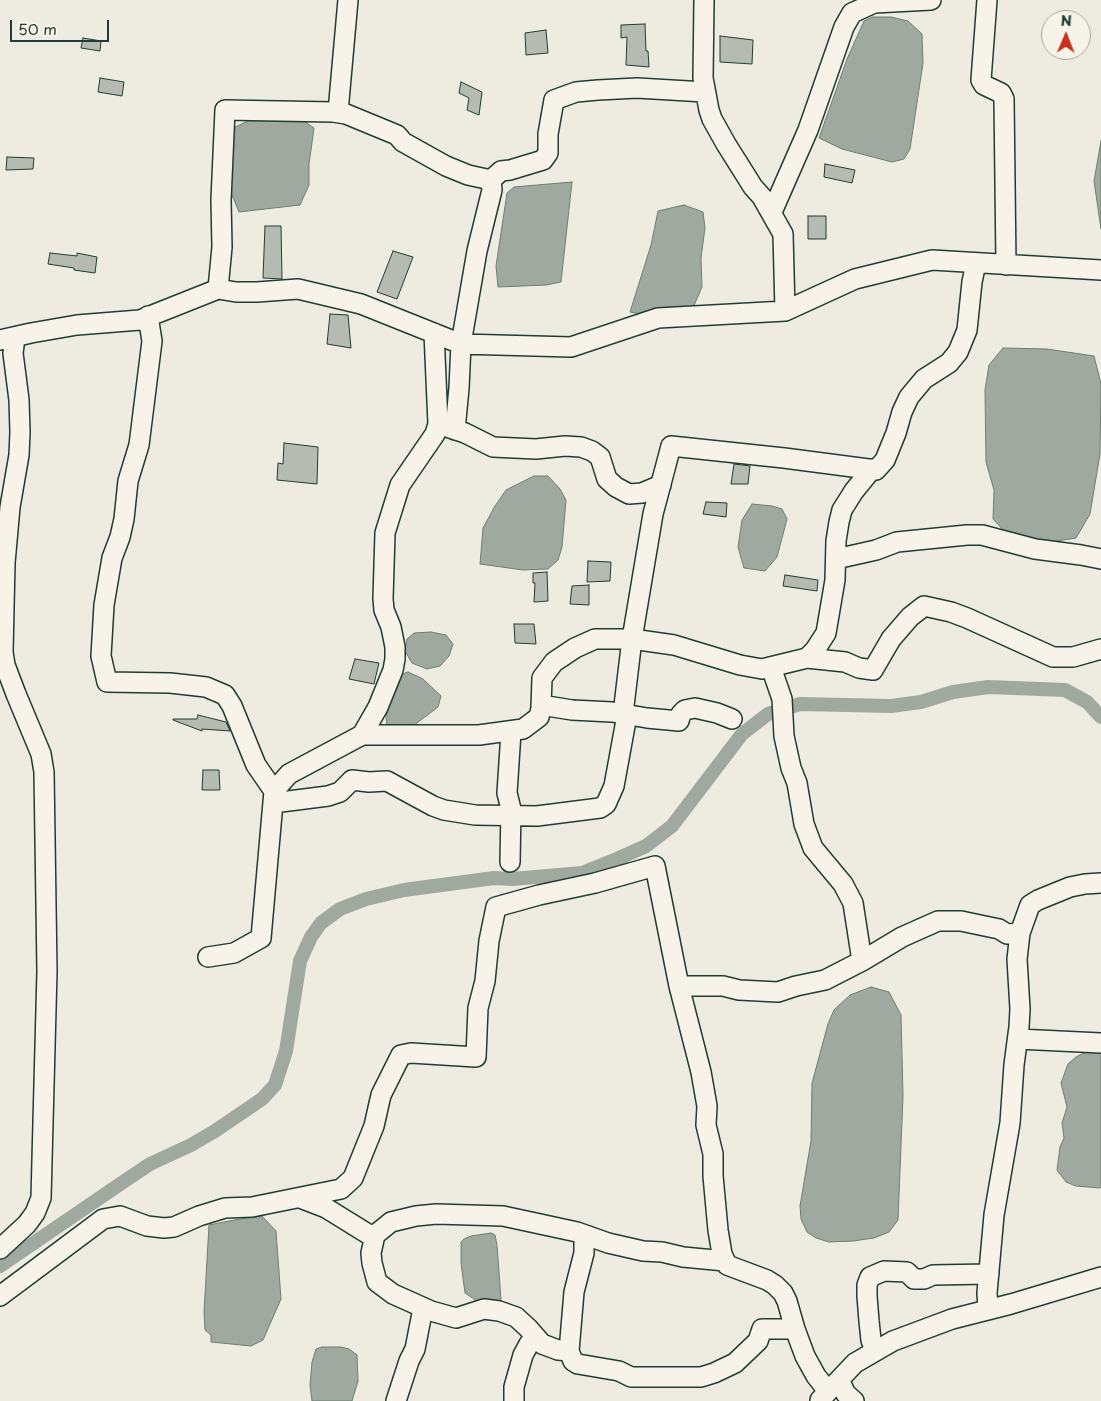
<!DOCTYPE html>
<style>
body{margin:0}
#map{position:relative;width:1101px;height:1401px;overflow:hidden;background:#eeece1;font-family:"Playpen Sans",sans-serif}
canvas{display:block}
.north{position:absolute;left:1041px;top:10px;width:50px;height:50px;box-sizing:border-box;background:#f7f3e8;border:1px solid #a1aaa0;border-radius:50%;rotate:1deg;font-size:14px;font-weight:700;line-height:20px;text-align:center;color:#1f3d34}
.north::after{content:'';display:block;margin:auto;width:18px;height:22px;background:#c8321e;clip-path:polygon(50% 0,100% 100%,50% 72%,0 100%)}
.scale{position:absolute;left:10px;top:20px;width:99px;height:22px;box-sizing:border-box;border:2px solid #1f3d34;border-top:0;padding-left:6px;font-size:15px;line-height:18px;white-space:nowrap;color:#1f3d34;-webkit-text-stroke:4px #f7f3e8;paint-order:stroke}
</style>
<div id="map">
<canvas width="1101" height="1401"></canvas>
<div class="north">N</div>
<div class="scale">50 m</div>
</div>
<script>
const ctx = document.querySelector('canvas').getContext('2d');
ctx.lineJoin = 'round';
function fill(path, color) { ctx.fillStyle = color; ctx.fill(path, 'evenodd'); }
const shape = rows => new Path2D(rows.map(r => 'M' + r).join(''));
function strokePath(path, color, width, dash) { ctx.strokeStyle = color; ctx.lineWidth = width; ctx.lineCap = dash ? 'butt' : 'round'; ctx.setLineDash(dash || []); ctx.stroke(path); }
const water = shape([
 [873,17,891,17,908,21,922,34,923,63,910,149,904,159,892,162,842,149,819,138,847,59,864,21,873,17],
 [295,115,314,128,309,164,309,185,300,205,239,212,227,183,227,157,235,127,259,116,295,115],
 [1101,141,1101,229,1094,181,1101,141],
 [572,182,561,282,546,285,498,287,496,266,507,193,514,187,572,182],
 [684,205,703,212,705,228,701,258,702,287,693,308,646,315,630,312,651,245,658,211,684,205],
 [1003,348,1047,349,1094,356,1101,384,1100,454,1090,514,1076,538,1044,543,1006,533,993,519,994,490,986,462,985,390,989,365,1003,348],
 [534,476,548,476,560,489,566,500,562,547,558,560,548,569,523,570,480,564,483,528,495,506,506,490,534,476],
 [752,504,772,506,782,509,787,519,777,557,765,571,744,568,738,547,742,520,752,504],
 [431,632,446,635,453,644,449,656,440,666,427,669,412,663,405,651,407,639,414,633,431,632],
 [408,672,423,679,441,696,438,707,409,729,387,726,386,716,397,676,408,672],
 [871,987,889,992,901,1015,903,1096,898,1220,889,1232,874,1238,853,1241,829,1242,816,1238,807,1232,801,1219,800,1206,811,1141,812,1083,828,1024,834,1010,850,995,871,987],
 [1090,1050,1101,1051,1101,1187,1100,1188,1076,1186,1066,1182,1057,1170,1060,1147,1064,1138,1062,1123,1067,1107,1061,1083,1068,1064,1076,1057,1090,1050],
 [262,1216,276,1231,281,1299,263,1340,251,1346,211,1342,211,1335,205,1330,204,1312,209,1225,234,1220,262,1216],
 [491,1233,495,1235,497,1245,501,1300,490,1303,477,1301,465,1293,461,1263,461,1242,464,1239,471,1236,491,1233],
 [322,1347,341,1347,349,1349,357,1355,358,1381,352,1401,312,1401,310,1385,312,1362,316,1349,322,1347]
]);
fill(water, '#9fa99f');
strokePath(water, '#6c7e74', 1);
strokePath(shape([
 [0,1266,129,1178,150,1164,191,1145,215,1131,262,1099,275,1085,286,1051,300,961,311,937,321,923,340,909,366,899,404,890,494,878,512,879,582,873,617,859,646,846,672,826,742,734,768,714,800,704,891,706,921,702,953,692,988,687,1065,690,1087,702,1101,717]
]), '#9fa99f', 14);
const building = shape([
 [645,24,646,51,648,51,649,67,626,65,627,37,621,38,621,25,645,24],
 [546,30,548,53,526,55,525,33,546,30],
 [720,36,753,40,752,64,720,62,720,36],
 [83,38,101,41,100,51,81,48,83,38],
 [100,78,124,82,122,96,98,92,100,78],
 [461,82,482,92,479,115,467,110,469,98,459,93,461,82],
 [7,157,34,158,33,169,6,170,7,157],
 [825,164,855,170,852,183,824,177,825,164],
 [808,216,826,216,826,239,808,239,808,216],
 [265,226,281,226,282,279,263,278,265,226],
 [393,251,413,257,397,299,377,292,393,251],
 [50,253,77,256,77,253,97,257,95,273,74,270,74,268,48,264,50,253],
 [330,314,348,315,351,348,327,344,330,314],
 [284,443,318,447,317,484,277,480,278,463,283,464,284,443],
 [734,464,750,466,748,484,731,484,734,464],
 [706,502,727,503,726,517,703,514,706,502],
 [588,561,611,562,610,581,587,582,588,561],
 [547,572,548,601,534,602,535,583,533,583,533,573,547,572],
 [785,575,818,580,817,591,783,586,785,575],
 [589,585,589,605,570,604,572,586,589,585],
 [514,624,534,624,536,644,515,643,514,624],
 [355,659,379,663,374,684,349,679,355,659],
 [198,715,226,722,230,731,202,729,202,731,173,720,173,719,197,719,198,715],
 [203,770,219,770,220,790,202,790,203,770]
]);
fill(building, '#b5bbb0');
strokePath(building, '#1f3d34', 1);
const minor = shape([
 [704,0,703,78,709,110,712,119,726,144,753,187,762,197,783,234,785,311],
 [987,0,981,80,984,85,1001,93,1004,99,1006,265],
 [338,112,348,0],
 [491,180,501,171,510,170,543,160,548,153,548,134,554,100,576,92,598,90,637,88,705,92],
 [772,212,808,130,844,27,852,13,874,3,931,0],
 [218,289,222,247,221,200,225,110,333,112,346,114,397,135,403,142,446,166,468,175,491,180,492,190,477,251,461,344,459,388,455,430],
 [148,316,152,341,139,445,128,481,124,519,120,537,112,558,104,605,101,656,107,682,170,683,206,687,225,695,232,706,256,765,274,791],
 [0,340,31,333,77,325,140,320,218,289,236,292,257,292,298,289,361,304,461,344,571,347,658,318,785,311,855,279,932,260,1101,270],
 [444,426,465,433,493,447,536,449,565,446,581,447,592,451,600,457,607,479,616,487,629,494,642,493,661,485],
 [836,559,876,550,897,542,967,535,982,535,1035,549,1081,555,1101,559],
 [807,658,815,650,826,633,835,580,836,541,839,522,842,510,854,491,872,469],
 [771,667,782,699,784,736,791,768,797,783,804,824,813,848,843,884,853,903,862,961],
 [541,705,572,710,612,712,647,718,679,721,681,714,685,710,695,708,717,713,732,719],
 [623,714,632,639,674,645,740,665,762,669,807,658,845,662,859,668,873,670,891,639,910,617,924,606,951,612,967,618,1053,657,1073,657,1101,649],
 [362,735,378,707,393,670,395,659,395,647,391,627,384,610,383,599,385,533,400,485,435,434,438,424,434,333],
 [273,803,328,796,340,792,352,780,369,782,387,781,433,806,444,810,475,815,537,816,600,808,606,804,614,786,627,715],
 [510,862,511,809,507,793,511,732],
 [208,957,234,953,261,938,274,791,289,774,362,735,479,735,523,729,539,717,541,708,542,678,554,662,575,648,595,639,632,639,653,514,671,446,784,458,876,470,885,460,896,433,902,412,909,397,924,379,949,363,958,352,967,330,972,282,976,263],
 [679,986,701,1072,707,1106,706,1125,713,1154,713,1176,718,1230,722,1254,727,1265,767,1280,775,1285,783,1293,787,1301,795,1329,805,1356,816,1376,828,1391],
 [1018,1039,1101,1043],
 [300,1198,326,1208,368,1234,375,1235,391,1222,416,1216,436,1214,503,1216,577,1232,608,1243,643,1251,662,1252,683,1257,725,1261],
 [375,1235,371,1253,372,1263,377,1282,393,1294,431,1311,456,1318,484,1309,499,1311,516,1317,528,1328,542,1344,558,1350,569,1351,574,1292,584,1253,584,1236],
 [0,1249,27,1224,35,1213,41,1198,47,971,44,772,41,754,16,694,5,665,3,652,5,563,10,507,19,455,20,432,19,400,13,353,15,338],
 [0,1296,103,1219,120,1216,147,1226,164,1228,174,1227,199,1216,225,1208,252,1207,341,1189,353,1178,374,1126,381,1095,401,1055,411,1053,476,1057,478,1008,485,981,489,941,496,907,539,895,595,883,655,866,679,986,723,986,739,990,778,992,796,986,825,980,862,961,902,937,938,921,961,921,999,929,1007,934,1020,933,1030,905,1038,900,1070,887,1085,884,1101,883],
 [988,1309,987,1293,994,1215,1010,1123,1014,1065,1019,1027,1020,1009,1017,959,1020,933],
 [569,1351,573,1361,578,1364,619,1371,631,1377,701,1377,714,1373,735,1363,758,1341,762,1329,795,1329],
 [875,1351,871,1340,869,1321,867,1296,867,1285,870,1277,884,1271,907,1272,914,1279,924,1279,933,1275,989,1274],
 [839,1380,846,1394,854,1401],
 [820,1400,855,1363,893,1341,952,1319,1011,1304,1101,1277],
 [396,1401,409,1361,415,1349,423,1308],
 [514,1401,514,1387,523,1355,529,1344,536,1337]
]);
strokePath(minor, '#1f3d34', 22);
strokePath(minor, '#f7f3e8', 19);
</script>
